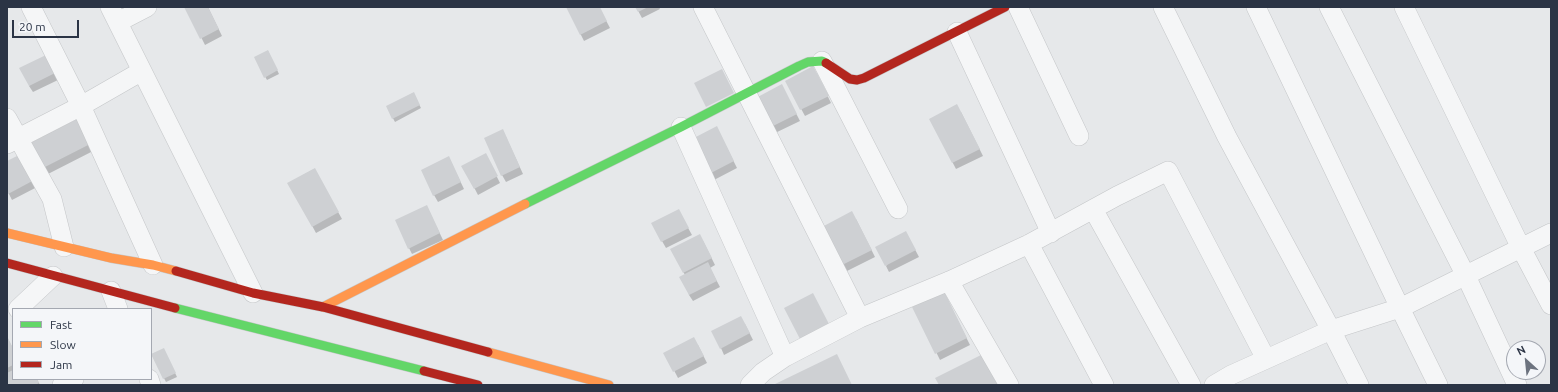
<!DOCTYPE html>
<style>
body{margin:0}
#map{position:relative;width:1558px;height:392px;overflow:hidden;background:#e6e8ea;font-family:Ubuntu,sans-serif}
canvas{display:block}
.frame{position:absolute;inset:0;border:8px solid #2b3445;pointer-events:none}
.legend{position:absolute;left:12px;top:308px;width:140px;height:72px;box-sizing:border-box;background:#f4f6f9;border:1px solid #a4a8b1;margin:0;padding:5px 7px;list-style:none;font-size:12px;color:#2b3445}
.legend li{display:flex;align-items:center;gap:8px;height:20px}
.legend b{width:20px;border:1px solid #a4a8b1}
.north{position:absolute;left:1506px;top:340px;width:40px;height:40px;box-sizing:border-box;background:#f4f6f9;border:1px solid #a4a8b1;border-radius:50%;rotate:333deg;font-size:11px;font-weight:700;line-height:16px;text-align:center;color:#2b3445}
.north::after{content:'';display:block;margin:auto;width:14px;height:18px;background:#6c737f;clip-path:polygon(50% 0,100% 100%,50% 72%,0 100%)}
.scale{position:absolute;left:12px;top:20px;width:67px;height:18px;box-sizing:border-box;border:2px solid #2b3445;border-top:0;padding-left:5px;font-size:12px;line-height:14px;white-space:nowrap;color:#2b3445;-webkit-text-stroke:3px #f4f6f9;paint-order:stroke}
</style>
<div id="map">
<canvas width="1558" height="392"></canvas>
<div class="frame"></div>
<ul class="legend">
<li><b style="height:5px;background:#63d668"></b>Fast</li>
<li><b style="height:5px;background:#ff974d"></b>Slow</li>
<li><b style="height:5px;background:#b3261e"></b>Jam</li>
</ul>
<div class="north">N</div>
<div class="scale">20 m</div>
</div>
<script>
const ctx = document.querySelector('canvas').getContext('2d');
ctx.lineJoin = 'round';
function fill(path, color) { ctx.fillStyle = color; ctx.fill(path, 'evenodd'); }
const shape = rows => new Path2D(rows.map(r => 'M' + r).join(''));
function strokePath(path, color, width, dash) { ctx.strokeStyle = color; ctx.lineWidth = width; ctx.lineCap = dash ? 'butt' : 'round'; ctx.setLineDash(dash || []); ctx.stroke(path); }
fill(shape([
 [186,7,208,7,222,36,205,45],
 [567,7,599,7,610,28,584,41],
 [636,7,659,7,660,9,642,18],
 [268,51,279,74,267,80,255,58],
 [45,56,58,80,33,92,29,86],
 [817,74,831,103,805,116,786,81],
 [785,92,800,121,773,134,770,128],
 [413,93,421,108,395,122,387,107],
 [961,112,983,156,956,169,930,119],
 [81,118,97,149,48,174,44,167],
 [720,134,737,168,714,180,710,173],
 [506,137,523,174,506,182,502,175],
 [22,154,39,186,12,200,7,190,7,162],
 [489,161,500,183,478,195,463,166],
 [452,164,464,189,438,202,434,195],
 [314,169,342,219,316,233,289,183],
 [430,213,443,240,412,254,409,248],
 [682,217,692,235,666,248,662,241],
 [856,219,875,257,847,271,843,265],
 [909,238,919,257,889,272,886,266],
 [703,241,715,265,710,268,720,287,693,301,689,295,685,275,671,249],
 [947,299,970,345,940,360,914,307],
 [745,324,753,340,724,355,721,348],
 [7,337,13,349,13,379,37,379,40,385,7,385],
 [698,345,707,363,678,378,665,353],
 [165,352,177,377,166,382,152,355]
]), '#0003');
fill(shape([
 [184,7,208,7,219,29,200,39],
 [566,7,600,7,607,21,580,35],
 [635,7,648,7,638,12],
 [268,50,278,70,264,78,254,57],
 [46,55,55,73,29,86,19,68],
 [813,66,829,96,800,110,785,81],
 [722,69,734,93,706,107,694,83],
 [782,84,797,114,769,128,754,99],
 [414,92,420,105,392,119,386,106],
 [957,104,980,149,952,163,929,119],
 [81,117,94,142,43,168,30,143],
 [717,126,734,161,709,174,692,139],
 [503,129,520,167,501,176,484,138],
 [23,153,36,179,8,194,7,161],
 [486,153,498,176,474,189,461,166],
 [449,156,461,182,433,196,421,170],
 [315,168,339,212,312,227,287,183],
 [427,205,440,233,408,249,395,220],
 [679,209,689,228,661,242,651,223],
 [852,211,872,250,842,265,822,227],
 [906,231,916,250,885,266,875,247],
 [700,234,712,258,683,273,670,249],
 [708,262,717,281,689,295,679,277],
 [944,291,967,338,935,354,912,307],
 [813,293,829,324,800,339,784,308],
 [741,316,750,333,720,349,711,331],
 [7,336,13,348,13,365,7,368],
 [694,337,704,356,673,372,663,353],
 [164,348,176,373,163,379,151,354],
 [837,354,852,385,773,385],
 [983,354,1001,385,939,385,935,378],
 [13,370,13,379,37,379,39,383,35,385,7,385,7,373]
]), '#ced0d3');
const street = shape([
 [31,7,81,106,153,265],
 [110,7,253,293],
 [703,7,860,318],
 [1018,7,1079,136],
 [1163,7,1227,137,1331,330,1359,385],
 [1256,7,1400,308,1438,385],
 [1329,7,1466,276,1517,385],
 [1404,7,1521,248,1551,305],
 [118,22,147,7],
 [957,32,1051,233],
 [822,61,898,209],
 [7,118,52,199,64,247],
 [681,127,785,357],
 [7,144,81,106,142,71],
 [1093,209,1191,385],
 [1029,244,1104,385],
 [949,281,1009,385],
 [111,291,118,309],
 [18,309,53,276],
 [149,379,151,385],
 [62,385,74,379],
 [750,385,763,372,785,357,860,318,949,281,1029,244,1117,196,1168,171,1266,359],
 [1214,385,1231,375,1331,330,1400,308,1551,233]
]);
const fast = shape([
 [525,204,681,127,799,66,808,62,822,61,826,63],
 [175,308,424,371]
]);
const slow = shape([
 [7,233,111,258,153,265,176,271],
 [323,307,525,204],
 [488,352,609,385]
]);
const jam = shape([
 [826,63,850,79,857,80,864,78,1005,7],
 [7,263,175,308],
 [176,271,253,293,323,307,488,352],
 [424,371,478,385]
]);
strokePath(street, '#c4c6c8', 20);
strokePath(fast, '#c4c6c8', 10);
strokePath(slow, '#c4c6c8', 10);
strokePath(jam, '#c4c6c8', 10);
strokePath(street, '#f5f6f7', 19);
strokePath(fast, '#63d668', 9);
strokePath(slow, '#ff974d', 9);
strokePath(jam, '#b3261e', 9);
</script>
